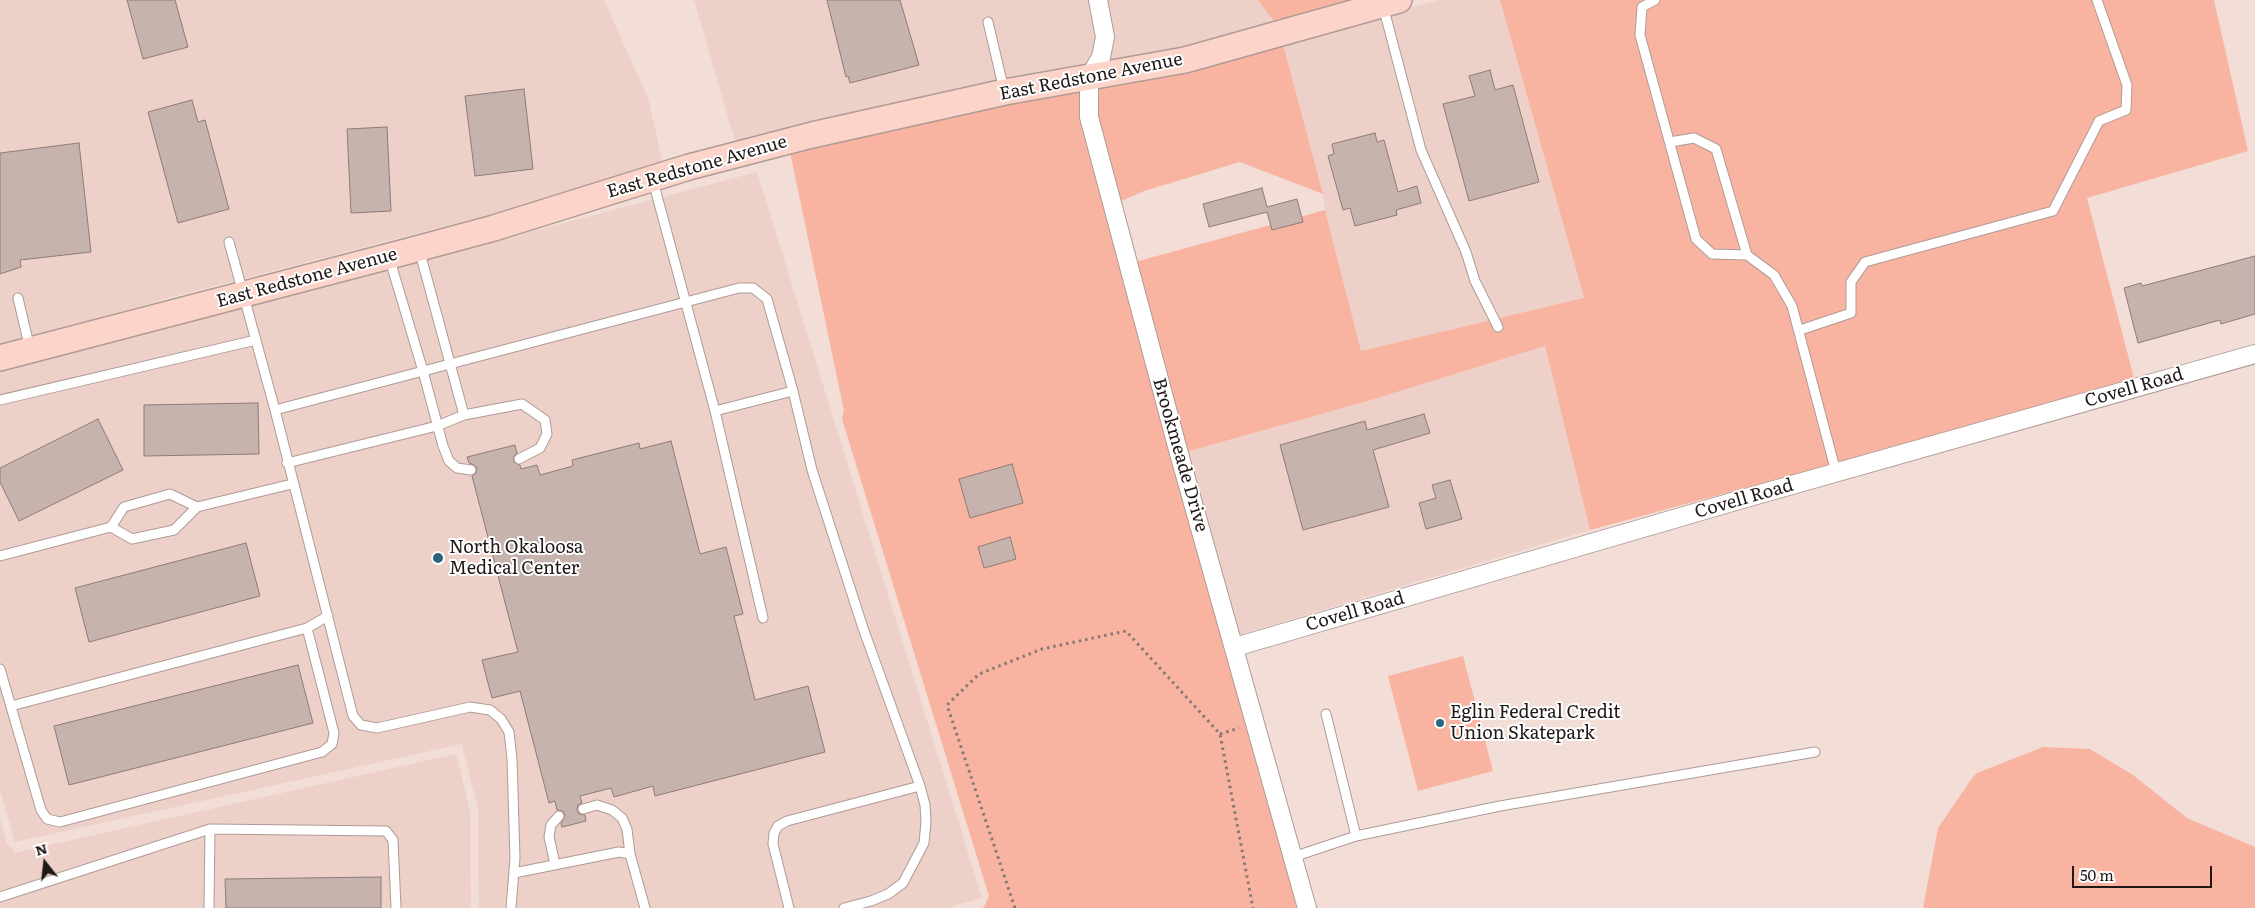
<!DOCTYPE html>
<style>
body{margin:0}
#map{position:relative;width:2255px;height:908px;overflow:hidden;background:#f2ddd7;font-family:Literata,serif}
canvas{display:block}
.north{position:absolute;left:20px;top:838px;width:50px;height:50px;-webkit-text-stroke:4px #fff;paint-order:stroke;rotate:344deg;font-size:14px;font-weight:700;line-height:20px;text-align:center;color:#1f1816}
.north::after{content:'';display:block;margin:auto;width:18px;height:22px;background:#1f1816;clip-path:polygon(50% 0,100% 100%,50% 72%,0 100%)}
.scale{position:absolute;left:2072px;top:866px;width:140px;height:22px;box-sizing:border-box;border:2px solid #1f1816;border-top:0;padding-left:6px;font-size:15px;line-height:18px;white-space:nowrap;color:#1f1816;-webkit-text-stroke:4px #fff;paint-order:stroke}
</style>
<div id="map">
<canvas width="2255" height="908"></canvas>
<div class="north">N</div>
<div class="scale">50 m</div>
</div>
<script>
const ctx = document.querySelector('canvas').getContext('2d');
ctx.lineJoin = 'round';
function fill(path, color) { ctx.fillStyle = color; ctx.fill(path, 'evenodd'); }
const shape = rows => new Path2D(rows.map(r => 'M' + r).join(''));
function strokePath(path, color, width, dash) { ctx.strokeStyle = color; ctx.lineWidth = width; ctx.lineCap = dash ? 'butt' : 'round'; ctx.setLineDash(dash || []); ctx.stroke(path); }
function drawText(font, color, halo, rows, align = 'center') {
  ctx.font = font + ' Literata,serif'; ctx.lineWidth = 4; ctx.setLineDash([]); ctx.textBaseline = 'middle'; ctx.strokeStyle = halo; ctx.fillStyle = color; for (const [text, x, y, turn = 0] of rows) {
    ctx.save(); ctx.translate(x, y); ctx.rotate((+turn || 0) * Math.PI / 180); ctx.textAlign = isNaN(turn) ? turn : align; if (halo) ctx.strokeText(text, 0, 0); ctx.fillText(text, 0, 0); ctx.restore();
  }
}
fill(shape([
 [0,0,604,0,648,98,663,164,553,198,164,299,0,347],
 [694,0,1258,0,1276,24,1182,49,736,144],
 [1439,0,1500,0,1584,299,1361,351,1325,210,1323,194,1283,44],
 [757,172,982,898,946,908,479,908,478,810,462,744,15,842,0,789,0,372],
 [1545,346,1590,530,1225,639,1175,455,1368,401],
 [456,754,470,811,471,908,0,908,0,819,7,844,13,849,14,853]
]), '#edd0c8');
fill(shape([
 [1258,0,1359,0,1276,24],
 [1500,0,2214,0,2248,151,2087,198,2135,382,1590,530,1545,346,1368,401,1175,455,1297,908,981,908,984,907,989,896,842,419,844,411,790,152,939,117,1283,44,1323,194,1240,162,1144,191,1108,207,1124,265,1325,210,1361,351,1584,298],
 [1463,656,1493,771,1418,791,1388,676],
 [2043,747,2090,749,2133,775,2187,818,2255,847,2255,908,1923,908,1938,828,1972,778,1977,773]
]), '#f8b4a1');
const building = shape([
 [127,0,175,0,188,47,143,59,127,0],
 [827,0,900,0,919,65,850,83,848,76,846,77,827,0],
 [1490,70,1495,90,1513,85,1539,182,1469,201,1443,104,1475,96,1469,76,1490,70],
 [524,89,533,169,475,176,465,96,524,89],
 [192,100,198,122,205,120,229,209,178,223,148,112,192,100],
 [387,127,391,211,351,213,347,129,387,127],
 [1375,133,1377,142,1384,140,1398,192,1417,186,1421,203,1396,210,1397,215,1355,226,1350,208,1343,210,1328,156,1334,154,1332,144,1375,133],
 [79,143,91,252,20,260,21,267,0,274,0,153,79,143],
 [1262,188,1267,207,1297,199,1303,222,1272,230,1267,212,1209,227,1203,204,1262,188],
 [2255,256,2255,314,2221,324,2220,320,2138,343,2124,288,2141,283,2142,286,2255,256],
 [258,403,259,454,144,456,144,405,258,403],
 [1424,414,1430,433,1373,450,1389,507,1303,530,1280,445,1365,421,1367,430,1424,414],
 [98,419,123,470,19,521,0,482,0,468,98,419],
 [671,441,700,554,726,547,743,614,734,616,755,700,808,686,825,752,655,796,653,786,614,797,611,788,580,796,582,803,578,805,577,810,579,814,585,815,586,821,562,827,561,824,565,815,563,811,557,810,555,801,549,803,520,691,492,698,482,660,518,652,472,476,476,473,477,468,474,465,469,463,467,457,515,445,517,453,514,456,514,462,520,465,521,469,537,465,540,475,573,466,572,460,639,443,640,449,671,441],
 [1012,464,1023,503,970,518,959,479,1012,464],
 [1450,480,1462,519,1426,529,1419,503,1436,498,1432,485,1450,480],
 [1010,537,1016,559,984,568,978,547,1010,537],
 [246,543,260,596,89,642,75,588,246,543],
 [298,665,313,723,69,785,54,726,298,665],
 [381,877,381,908,226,908,225,879,381,877]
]);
fill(building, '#c7b3ae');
strokePath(building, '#8e7c77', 1);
const lane = shape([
 [1655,0,1642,7,1640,35,1696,239,1712,254,1747,255,1774,275,1792,306,1836,472],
 [1383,6,1421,150,1466,252,1475,281,1498,327],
 [988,22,1004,90],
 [1670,142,1694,138,1716,149,1747,255],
 [653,181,715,411,763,618],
 [229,242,275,410,353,716,361,725,377,728,470,707,490,710,501,719,509,732,512,759,515,858,511,908],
 [419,249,464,415],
 [389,257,423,371,443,446,449,461,457,468,471,470],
 [18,298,30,349],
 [1800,330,1851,313,1851,282,1865,262,2053,211,2099,121,2126,110,2127,85,2097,0],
 [0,400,256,340],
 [275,410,739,288,753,288,767,299,793,391,812,470,863,628,920,786,925,805,926,822,924,843,903,883,888,894,871,901,844,908],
 [715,411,793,391],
 [287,463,437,426,464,415,522,404,545,420,547,434,540,448,519,459],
 [111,527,132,539,174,530,197,507,292,484],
 [0,556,111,527,124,507,170,494,197,507],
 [0,669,41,810,47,819,60,822,322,752,332,744,334,733,307,628,328,616],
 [11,706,307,628],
 [1326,714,1356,836],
 [583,809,597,805,612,810,622,818,627,829,630,854],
 [210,829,386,831,393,840,396,908],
 [1293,857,1356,836,1500,806,1815,752],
 [555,864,549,837,551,825,559,816],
 [514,873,619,852,630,854,645,908],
 [0,897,210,829,209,908],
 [789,908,773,844,774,833,778,826,787,821,920,786]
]);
const street = shape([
 [1098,0,1105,37,1101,57,1089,78,1089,117,1178,450,1307,908],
 [1235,647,1739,500,2255,354]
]);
const secondary = shape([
 [0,358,405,252,494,228,689,167,812,135,1005,92,1185,60,1399,0]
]);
strokePath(lane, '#af9b96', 11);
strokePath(street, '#af9b96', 20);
strokePath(secondary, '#af9b96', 28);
strokePath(shape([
 [1220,734,1239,728],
 [1015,908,947,705,979,674,1042,649,1126,631,1220,734,1253,908]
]), '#867874', 3, [2.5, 4]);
strokePath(lane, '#fff', 9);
strokePath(street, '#fff', 18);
strokePath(secondary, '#fdd4ca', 25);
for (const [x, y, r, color] of [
 [438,558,6,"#29667d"],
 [1440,723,5,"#29667d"]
]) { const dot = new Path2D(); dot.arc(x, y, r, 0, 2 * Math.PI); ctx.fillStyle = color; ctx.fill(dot); strokePath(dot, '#fff', 2); }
drawText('18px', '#1f1816', '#fff', [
 ["East Redstone Avenue",1091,77,-11],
 ["East Redstone Avenue",697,167,-16],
 ["East Redstone Avenue",307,278,-15],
 ["Covell Road",2134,388,-16],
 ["Brookmeade Drive",1180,455,74],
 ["Covell Road",1744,499,-16],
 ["Covell Road",1355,612,-16]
]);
drawText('18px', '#1f1816', '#fff', [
 ["North Okaloosa",449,548],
 ["Medical Center",449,569],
 ["Eglin Federal Credit",1450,713],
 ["Union Skatepark",1450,734]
], 'left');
</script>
